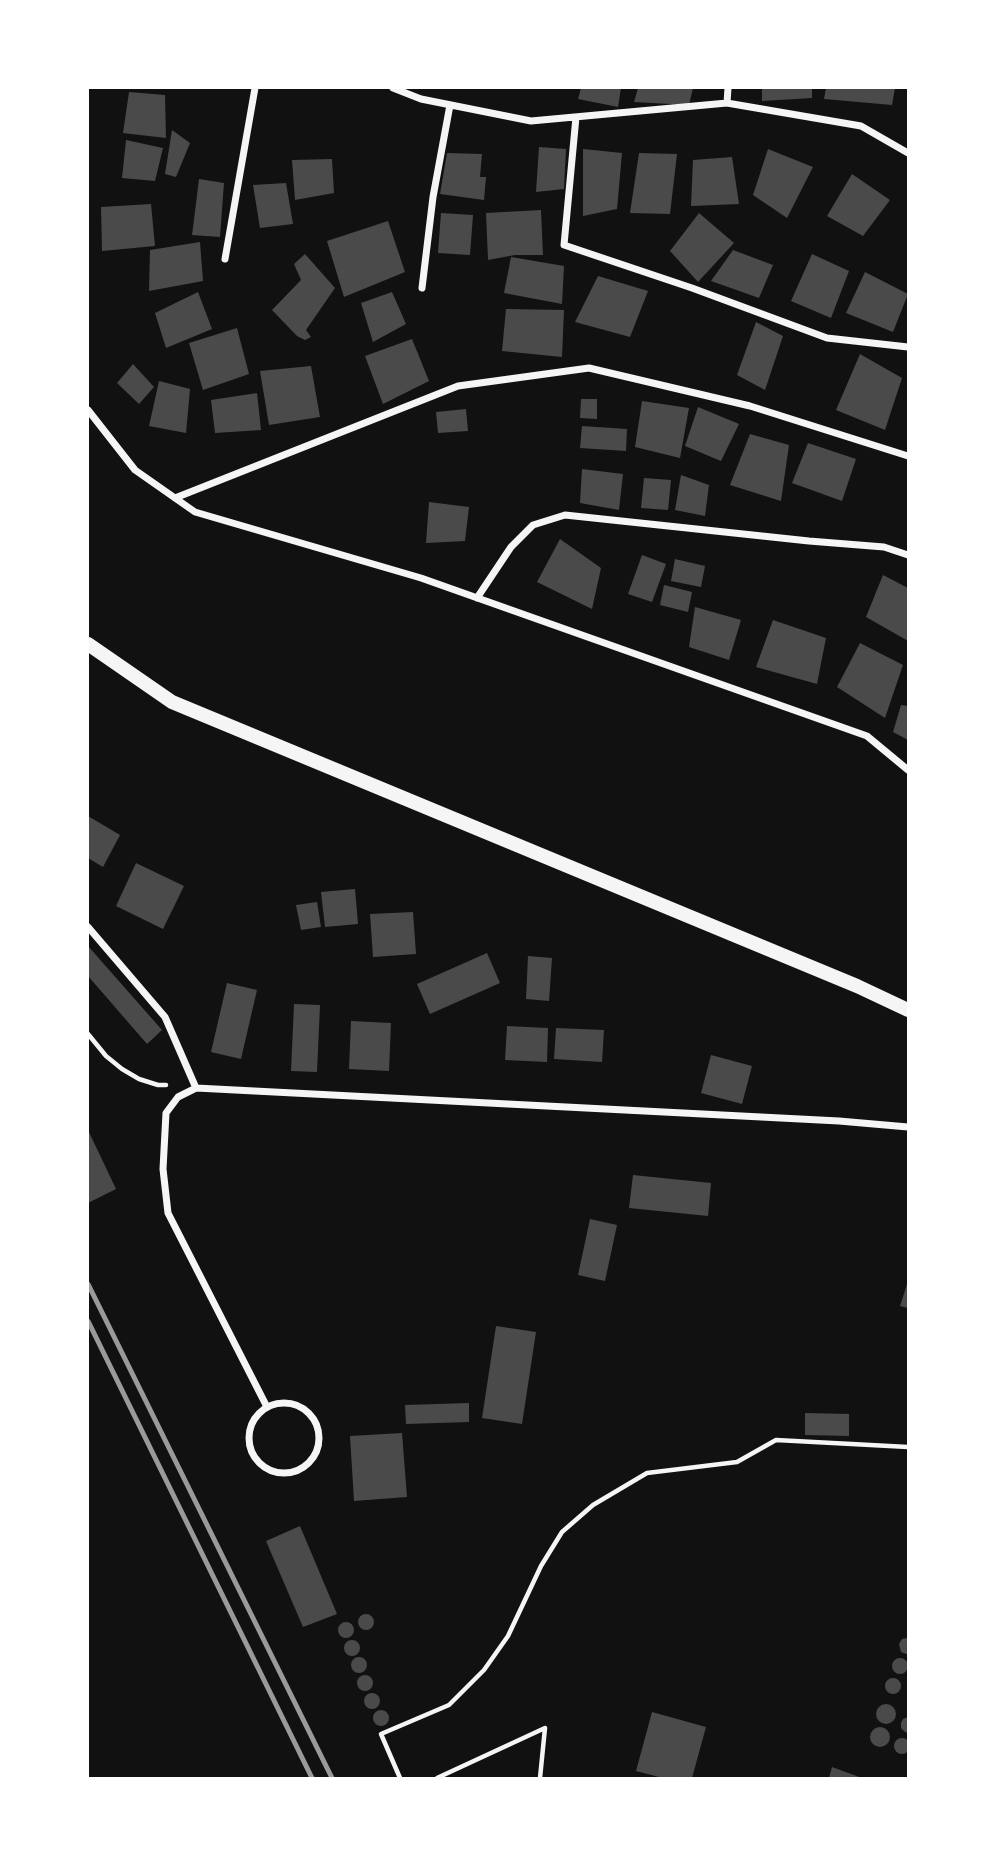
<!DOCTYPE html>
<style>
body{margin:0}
#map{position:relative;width:996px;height:1866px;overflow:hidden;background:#111;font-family:Quicksand,sans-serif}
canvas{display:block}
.frame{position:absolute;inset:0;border:89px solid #fff;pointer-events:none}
</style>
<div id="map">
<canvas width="996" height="1866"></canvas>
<div class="frame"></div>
</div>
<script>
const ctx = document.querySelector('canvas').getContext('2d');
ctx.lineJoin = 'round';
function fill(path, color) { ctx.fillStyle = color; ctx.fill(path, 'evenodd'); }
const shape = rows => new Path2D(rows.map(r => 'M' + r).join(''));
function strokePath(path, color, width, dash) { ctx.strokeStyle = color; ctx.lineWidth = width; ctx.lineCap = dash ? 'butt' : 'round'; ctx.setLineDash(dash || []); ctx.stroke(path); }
fill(shape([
 [581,88,621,88,618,107,578,99],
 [638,88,693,88,689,105,634,102],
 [762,88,812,88,812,98,762,101],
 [826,88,895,88,892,105,824,99],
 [129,92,165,95,166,138,123,133],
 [172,130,190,143,176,177,165,174],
 [126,140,163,148,155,181,122,178],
 [539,147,566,149,564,189,536,192],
 [583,149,622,153,617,209,583,216],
 [768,149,813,167,787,218,753,195],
 [447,153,482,154,480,177,486,177,484,200,440,194],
 [639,153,677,154,670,214,630,213],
 [732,157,739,204,691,206,693,160],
 [332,159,334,193,295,200,292,160],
 [852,174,890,200,863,236,827,216],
 [199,179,224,183,220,237,192,235],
 [286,183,293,224,260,228,253,185],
 [151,204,155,246,102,251,101,207],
 [541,210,543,255,515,255,488,260,486,213],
 [441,213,473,215,470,255,438,253],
 [699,213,734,243,698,282,670,251],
 [388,221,405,272,344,297,327,241],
 [200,242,203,281,149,291,150,250],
 [733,250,773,265,759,298,711,281],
 [305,254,335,288,306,330,311,337,305,340,297,336,272,310,301,280,294,264],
 [812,254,849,271,831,318,791,301],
 [511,257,564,266,562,304,504,293],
 [865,272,908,294,893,332,846,313],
 [598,276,648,291,630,337,575,322],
 [198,292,212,329,166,348,155,313],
 [392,292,406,324,373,342,361,303],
 [506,309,564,310,562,357,502,351],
 [756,322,783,336,765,390,737,375],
 [237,328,249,374,203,390,189,343],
 [412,339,429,381,383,404,365,356],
 [860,354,902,378,885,430,836,410],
 [133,364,154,387,139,404,117,383],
 [311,366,320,417,269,425,260,371],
 [159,381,190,389,186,433,149,426],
 [257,393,261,430,215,433,211,400],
 [581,399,597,399,597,419,580,418],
 [642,401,689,408,680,458,635,447],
 [698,407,739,424,721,461,685,446],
 [466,409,468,431,438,433,436,412],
 [582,426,627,429,626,451,580,448],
 [750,434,789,445,781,501,730,485],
 [808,443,856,459,842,501,792,483],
 [582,469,623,474,619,510,580,503],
 [681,475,709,485,705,516,675,510],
 [644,478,671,480,668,510,641,508],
 [429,502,469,507,465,541,426,543],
 [560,539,601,568,592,609,537,582],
 [642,555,666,564,652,602,628,594],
 [675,559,705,566,701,587,671,581],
 [883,575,908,588,908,641,866,617],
 [664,585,692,592,688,612,660,605],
 [695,607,741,620,729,660,689,647],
 [773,620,826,638,817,684,756,667],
 [860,643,903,665,885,718,837,687],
 [901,705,908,706,908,740,893,732],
 [88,816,120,835,103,867,88,858],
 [136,863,184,886,163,929,116,906],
 [355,889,358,924,325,927,321,892],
 [317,902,321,927,301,930,296,905],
 [413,912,416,954,373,957,370,914],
 [88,946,162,1030,147,1044,88,976],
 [487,953,500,983,430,1014,417,984],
 [528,956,552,958,549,1001,526,999],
 [227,983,257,990,241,1059,211,1052],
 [294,1004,320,1005,317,1072,291,1071],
 [351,1021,391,1023,389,1071,349,1069],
 [507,1026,548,1028,547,1062,505,1060],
 [556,1028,604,1030,602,1062,554,1059],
 [711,1055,752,1066,742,1104,701,1093],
 [88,1130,116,1189,88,1203],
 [633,1175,711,1183,708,1216,629,1208],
 [590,1219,617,1225,605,1281,578,1275],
 [908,1281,908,1308,900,1306],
 [496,1326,536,1332,522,1424,482,1418],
 [469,1403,469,1422,406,1424,405,1405],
 [805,1413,849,1414,849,1436,805,1435],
 [402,1433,407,1497,354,1501,350,1436],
 [300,1526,337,1614,303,1627,266,1541],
 '358 1622a8 8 0 1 1 16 0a8 8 0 1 1-16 0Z',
 '338 1630a8 8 0 1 1 16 0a8 8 0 1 1-16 0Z',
 [907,1638,908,1654,906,1654,901,1652,899,1644,902,1639],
 '344 1648a8 8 0 1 1 16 0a8 8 0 1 1-16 0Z',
 '351 1665a8 8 0 1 1 16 0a8 8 0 1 1-16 0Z',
 '892 1666a8 8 0 1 1 16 0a8 8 0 1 1-16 0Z',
 '357 1683a8 8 0 1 1 16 0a8 8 0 1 1-16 0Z',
 '885 1686a8 8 0 1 1 16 0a8 8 0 1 1-16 0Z',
 '364 1701a8 8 0 1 1 16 0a8 8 0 1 1-16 0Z',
 '876 1714a10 10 0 1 1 20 0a10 10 0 1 1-20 0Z',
 '373 1718a8 8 0 1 1 16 0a8 8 0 1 1-16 0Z',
 [652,1712,706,1727,692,1778,663,1778,636,1771],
 [908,1717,908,1733,905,1732,901,1728,901,1723,903,1719],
 '870 1737a10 10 0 1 1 20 0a10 10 0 1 1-20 0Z',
 '894 1746a8 8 0 1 1 16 0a8 8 0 1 1-16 0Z',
 [832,1767,862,1778,829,1778]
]), '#4a4a4a');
strokePath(shape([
 [88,1034,106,1056,122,1069,139,1079,158,1085,166,1085],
 [400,1778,381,1734,449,1705,484,1670,508,1636,541,1566,562,1532,593,1505,647,1473,737,1462,776,1440,908,1447],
 [437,1778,545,1728,540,1778]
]), '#f5f5f5', 4.5);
strokePath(shape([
 [393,88,421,99,531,121,727,103,861,126,908,153],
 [727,103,728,88],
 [576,117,564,245,692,288,827,338,908,347],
 [225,259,255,88],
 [422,288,433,197,450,105],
 [88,410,135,470,195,512,421,578,867,736,908,770],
 [175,498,458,386,589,368,750,406,908,456],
 [477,598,511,547,533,525,565,515,809,541,884,547,908,555],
 [88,927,165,1017,196,1088],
 '249 1438a35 35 0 1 1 70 0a35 35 0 1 1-70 0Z',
 [267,1407,168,1213,163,1169,166,1113,178,1097,196,1088,839,1121,908,1127]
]), '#f5f5f5', 7);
strokePath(shape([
 [88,644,172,702,857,986,908,1010]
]), '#f5f5f5', 14);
strokePath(shape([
 [88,1284,332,1778],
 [88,1321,312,1778]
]), '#9a9a9a', 5);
</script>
